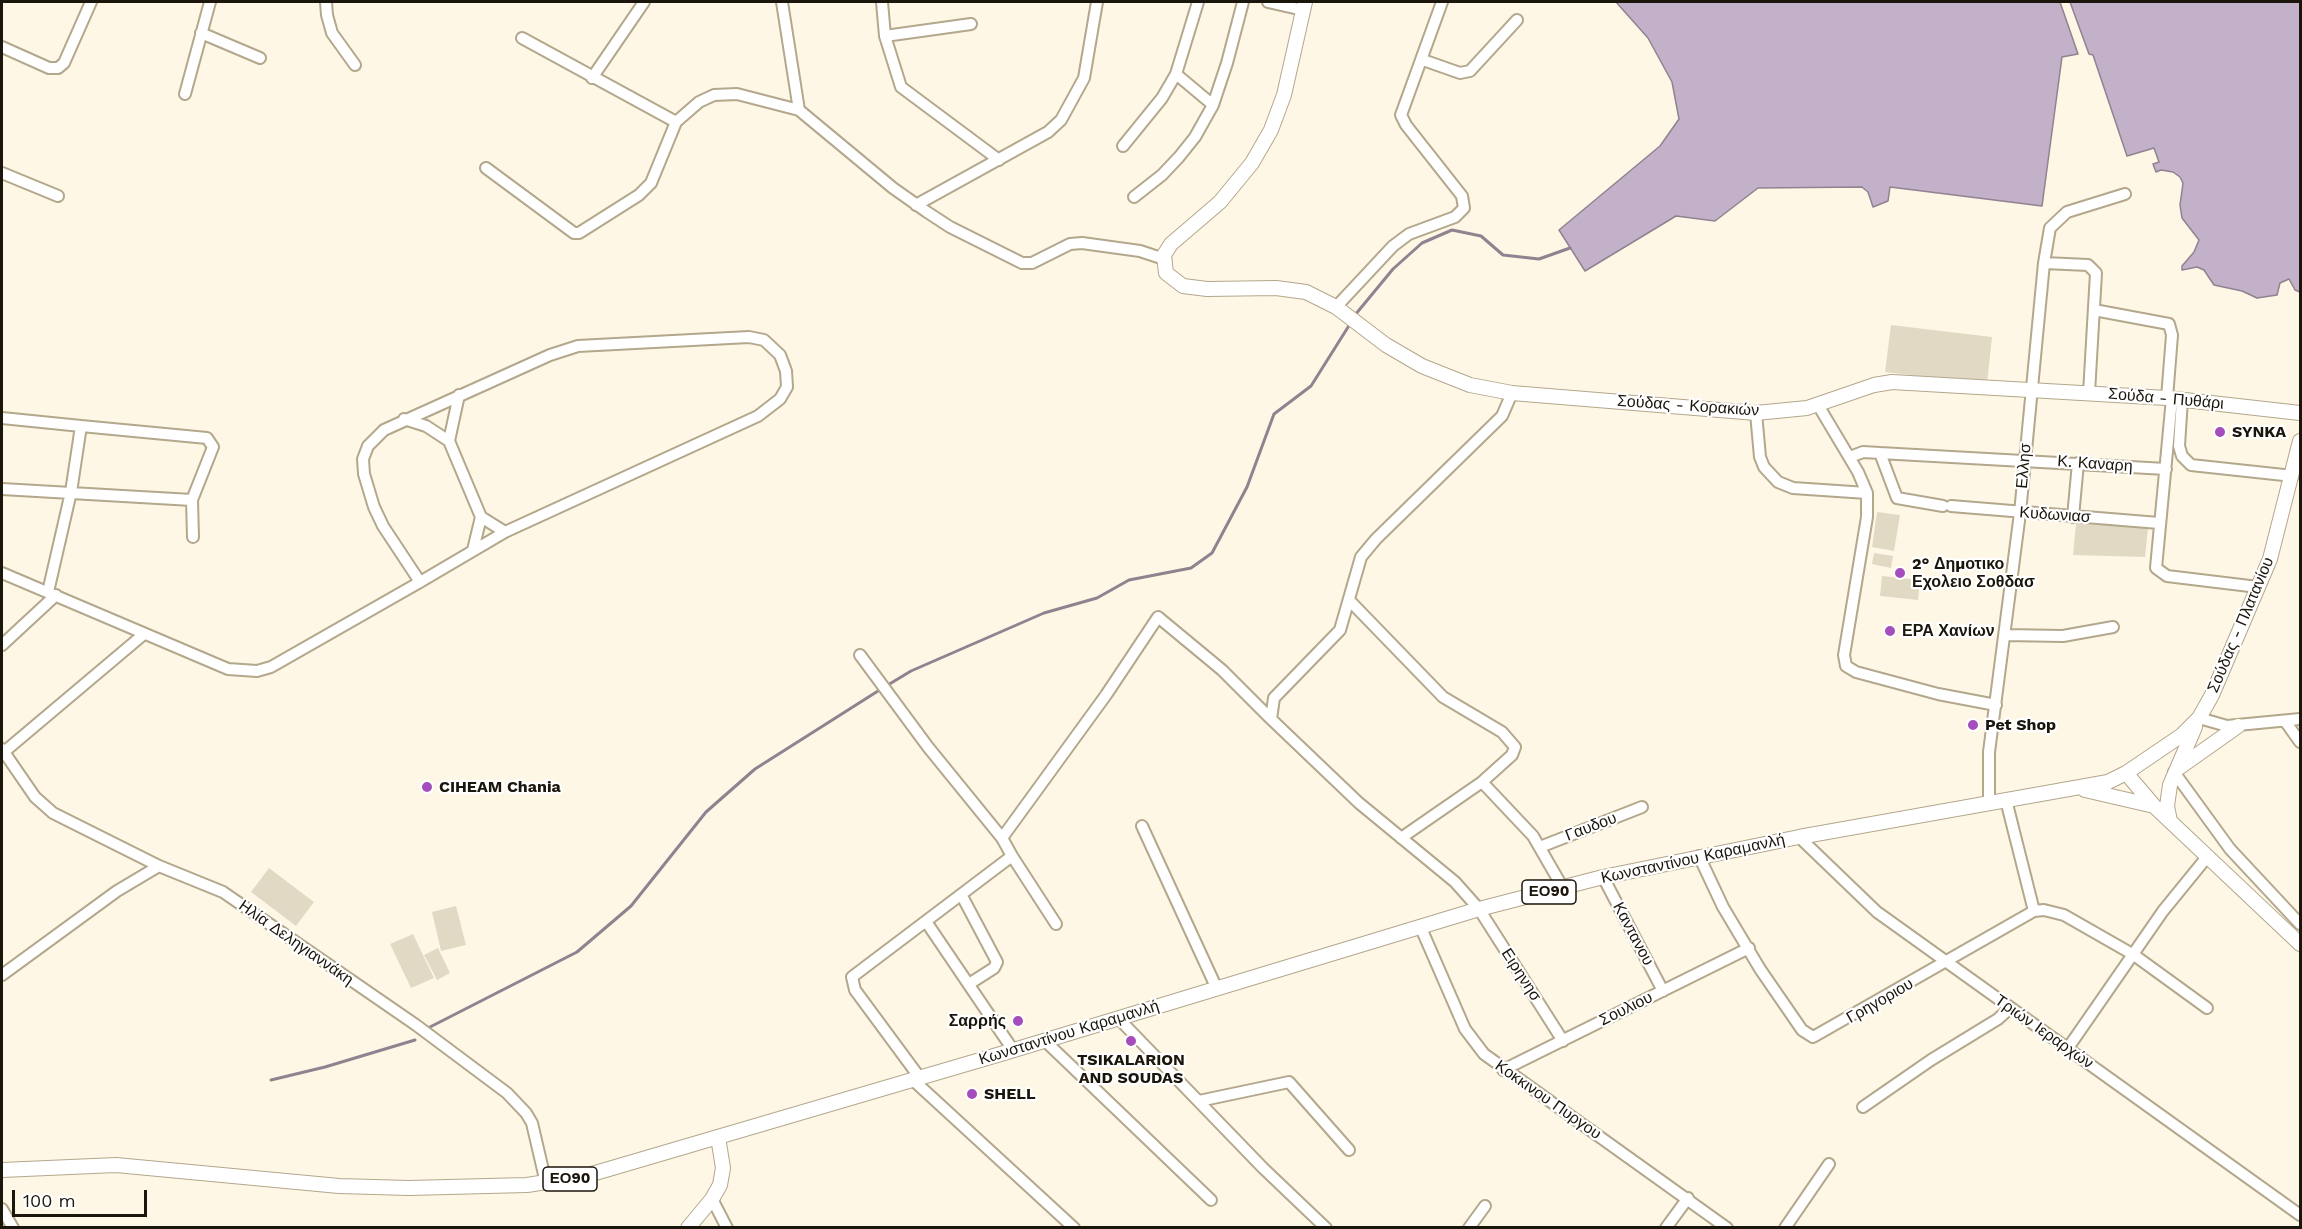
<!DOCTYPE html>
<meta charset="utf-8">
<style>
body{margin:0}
#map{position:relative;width:2302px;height:1229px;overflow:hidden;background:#fff7e6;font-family:"Work Sans",sans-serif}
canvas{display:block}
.frame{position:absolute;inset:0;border:3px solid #1b160c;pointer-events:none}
.scale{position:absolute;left:12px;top:1190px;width:135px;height:27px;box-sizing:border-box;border:3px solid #1b160c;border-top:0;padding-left:8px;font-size:18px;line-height:21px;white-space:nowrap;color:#1b160c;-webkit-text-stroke:4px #fff;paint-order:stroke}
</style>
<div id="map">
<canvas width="2302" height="1229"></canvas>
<div class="frame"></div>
<div class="scale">100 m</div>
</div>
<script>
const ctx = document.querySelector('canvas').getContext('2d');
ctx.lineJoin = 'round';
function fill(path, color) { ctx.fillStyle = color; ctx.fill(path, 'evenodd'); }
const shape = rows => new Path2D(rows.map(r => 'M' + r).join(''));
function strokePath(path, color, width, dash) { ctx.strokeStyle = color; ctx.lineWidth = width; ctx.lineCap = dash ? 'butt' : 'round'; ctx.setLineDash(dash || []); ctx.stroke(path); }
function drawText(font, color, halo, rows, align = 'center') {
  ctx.font = font + ' "Work Sans",sans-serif'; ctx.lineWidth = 4.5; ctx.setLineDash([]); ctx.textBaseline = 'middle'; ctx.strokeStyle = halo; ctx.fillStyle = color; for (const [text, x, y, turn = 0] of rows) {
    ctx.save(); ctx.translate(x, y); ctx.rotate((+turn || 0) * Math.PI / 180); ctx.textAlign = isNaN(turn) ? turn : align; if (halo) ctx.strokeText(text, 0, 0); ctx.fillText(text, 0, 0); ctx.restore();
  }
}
fill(shape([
 [1891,325,1992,337,1987,384,1885,372],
 [1877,512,1900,515,1894,551,1872,547],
 [2076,523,2148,528,2145,557,2073,555],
 [1874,553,1893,556,1891,568,1872,564],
 [1882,576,1920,580,1918,600,1880,596],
 [269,868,314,902,296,926,251,892],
 [456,906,466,945,441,951,432,912],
 [413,934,434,978,411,988,390,944],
 [438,948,450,973,437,980,424,955]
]), '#e2d9c5');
const water = shape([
 [1616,2,2060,2,2078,54,2062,57,2042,206,1890,187,1888,201,1873,207,1868,192,1862,187,1758,188,1715,221,1676,216,1585,271,1559,230,1660,146,1679,119,1672,82,1648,38,1616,2],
 [2070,2,2300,2,2300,292,2295,290,2289,279,2280,283,2277,295,2257,298,2242,291,2214,285,2204,270,2197,267,2182,270,2182,266,2194,252,2199,240,2182,218,2180,205,2183,183,2180,177,2173,172,2161,170,2156,172,2153,164,2159,162,2154,148,2127,156,2093,55,2089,54,2070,2]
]);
fill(water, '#c3b0c9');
strokePath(water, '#918290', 1.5);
strokePath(shape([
 [1355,315,1393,269,1422,243,1452,230,1481,236,1503,255,1539,259,1570,248],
 [430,1027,577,952,631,906,706,812,755,769,878,691,911,671,1044,613,1097,598,1129,580,1191,568,1212,553,1247,487,1274,414,1311,386,1350,324],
 [271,1080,325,1067,415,1040]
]), '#918290', 3);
const minor = shape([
 [326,2,327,15,332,33,355,65],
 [782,2,799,110,893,188,927,212,950,227,1022,263,1032,263,1070,244,1082,243,1140,251,1164,259],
 [882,2,885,36,901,87,999,160],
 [1268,2,1303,10],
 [201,33,260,58],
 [885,36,971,24],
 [522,38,676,122,699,102,714,95,737,94,799,110],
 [2,47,49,68,58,68,64,63,91,2],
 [1423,60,1460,73,1470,71,1517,20],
 [1176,74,1213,105],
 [592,78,644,2],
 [185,94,210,2],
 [1123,146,1162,98,1176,74,1198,2],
 [486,168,574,233,579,233,639,195,651,183,676,122],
 [2,173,58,196],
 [1134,197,1162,175,1179,157,1195,137,1213,105,1227,63,1243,2],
 [916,205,1048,132,1061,120,1084,78,1097,2],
 [2044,263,2088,265,2096,273,2089,393],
 [1336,307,1393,246,1409,234,1455,217,1464,208,1462,196,1406,125,1401,115,1442,2],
 [2094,310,2169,324,2172,335,2167,398],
 [1512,393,1502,416,1376,539,1361,557,1340,630,1274,698,1271,719,1359,803,1455,882,1479,909,1563,1041],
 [2172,398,2156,568,2167,576,2258,587],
 [2182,399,2179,446,2182,456,2191,465,2293,476],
 [1818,405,1858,472,1867,493,1867,517,1844,655,1846,666,1856,672,1938,694,1996,705],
 [1756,413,1760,457,1764,467,1778,482,1793,488,1867,493],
 [2,418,81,426,71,492,48,592],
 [404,419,426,426,449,441,481,517,473,550],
 [81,426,207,438,213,447,192,500],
 [449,441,459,395],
 [1880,453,2166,469],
 [1850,457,1863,452,1880,453,1897,498,1943,506],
 [2,489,192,500,193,537],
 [1951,506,2159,523],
 [481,517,505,532],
 [2073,517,2078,463],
 [2,573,228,669,257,671,271,667,420,582,505,532,758,416,780,399,787,387,786,371,780,355,764,340,749,337,578,346,550,355,384,430,368,446,363,459,364,474,374,507,383,526,420,582],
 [1349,600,1443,697,1502,732,1515,747,1512,755,1482,782,1401,838],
 [2005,635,2063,636,2113,627],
 [2,645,56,595],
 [860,655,928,747,1002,838],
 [2199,718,2227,726,2300,719],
 [2285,721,2300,742],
 [2,749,35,797,53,813,159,866,223,892,416,1025,507,1093,526,1113,532,1123,546,1183],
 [4,752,144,634],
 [2174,772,2230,849,2300,924],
 [1482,782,1533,836,1563,888],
 [2006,800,2034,911],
 [1989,803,1989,752,2020,513,2044,263,2050,228,2067,212,2125,194],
 [1142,826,1217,989],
 [1799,837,1877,912,2300,1215],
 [1540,847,1642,807],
 [1012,856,1056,924],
 [1699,856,1723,907,1760,969,1802,1030,1813,1037,2034,911,2044,910,2064,915,2134,955,2207,1008],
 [1603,877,1663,991],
 [962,896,997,962,994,968,969,984],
 [927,923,1013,1050],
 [1421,928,1465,1029,1484,1054,1727,1228],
 [2,975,117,891,159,866],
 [1118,1018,1263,1168,1326,1228],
 [1044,1040,1211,1200],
 [2068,1048,2163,911,2207,857],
 [1503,1070,1749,948],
 [920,1078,855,990,852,977,1012,856,1002,838,1106,695,1158,617,1222,670,1271,719],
 [913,1080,1074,1228],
 [1199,1101,1289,1082,1349,1150],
 [1863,1107,1931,1060,1998,1019,2010,1008],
 [712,1199,727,1228],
 [2,1209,13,1228],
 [1469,1228,1485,1206],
 [1666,1228,1688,1198],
 [1785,1228,1829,1164]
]);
const major = shape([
 [1305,2,1284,95,1271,130,1252,163,1220,202,1171,244,1164,255,1166,273,1183,286,1207,289,1276,288,1306,292,1336,307,1386,345,1422,366,1470,385,1512,393,1756,413,1807,408,1874,385,1892,382,2167,398,2300,413],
 [2180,767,2238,726],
 [2126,773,2155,807,2300,944],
 [2085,790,2154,806],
 [2170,821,2167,806,2170,785,2195,727],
 [2,1170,116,1165,339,1186,409,1188,527,1185,585,1176,1004,1053,1479,909,1603,877,1799,837,2108,782,2126,773,2182,735,2199,718,2212,695,2270,559,2300,441],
 [688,1228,712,1199,720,1185,723,1168,718,1137]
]);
strokePath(minor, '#b3a78c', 14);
strokePath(major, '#b3a78c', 16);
strokePath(minor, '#fff', 10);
strokePath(major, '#fff', 14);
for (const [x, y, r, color] of [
 [2220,432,6,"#a34ebc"],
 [1900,573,6,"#a34ebc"],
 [1890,631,6,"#a34ebc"],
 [1973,725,6,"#a34ebc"],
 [427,787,6,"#a34ebc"],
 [1018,1021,6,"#a34ebc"],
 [1131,1041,6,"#a34ebc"],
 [972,1094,6,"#a34ebc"]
]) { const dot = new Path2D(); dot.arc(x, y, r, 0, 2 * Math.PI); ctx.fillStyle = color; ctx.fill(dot); strokePath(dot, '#fff', 2); }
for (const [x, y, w] of [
 [1549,892,54],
 [570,1179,54]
]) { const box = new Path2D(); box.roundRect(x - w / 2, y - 12, w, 24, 4.5); ctx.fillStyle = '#fff'; ctx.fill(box); strokePath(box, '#1b160c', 1.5); }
drawText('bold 15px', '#1b160c', null, [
 ["ΕΟ90",1549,892],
 ["ΕΟ90",570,1179]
]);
drawText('16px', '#1b160c', '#fff', [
 ["Σούδα - Πυθάρι",2166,399,5],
 ["Σούδας - Κορακιών",1688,406,4],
 ["Κ. Καναρη",2095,464,4],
 ["Ελλησ",2024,466,-85],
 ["Κυδωνιασ",2055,515,4],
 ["Σούδας - Πλατανίου",2241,625,-67],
 ["Γαυδου",1591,827,-21],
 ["Κωνσταντίνου Καραμανλή",1693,859,-12],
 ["Καντανου",1633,934,62],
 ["Ηλία Δεληγιαννάκη",296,943,35],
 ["Ειρηνησ",1521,975,57],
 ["Γρηγοριου",1880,1001,-30],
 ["Σουλιου",1626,1009,-26],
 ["Τριών Ιεραρχών",2044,1032,35],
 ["Κωνσταντίνου Καραμανλή",1069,1033,-17],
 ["Κοκκινου Πυργου",1548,1100,35]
]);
drawText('bold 16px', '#1b160c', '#fff', [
 ["SYNKA",2232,432],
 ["2° Δημοτικο",1912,564],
 ["Εχολειο Σοθδασ",1912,582],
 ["ΕΡΑ Χανίων",1902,631],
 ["Pet Shop",1985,725],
 ["CIHEAM Chania",439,787],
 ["Σαρρής",1006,1021,"right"],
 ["TSIKALARION",1131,1060,"center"],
 ["AND SOUDAS",1131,1078,"center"],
 ["SHELL",984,1094]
], 'left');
</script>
